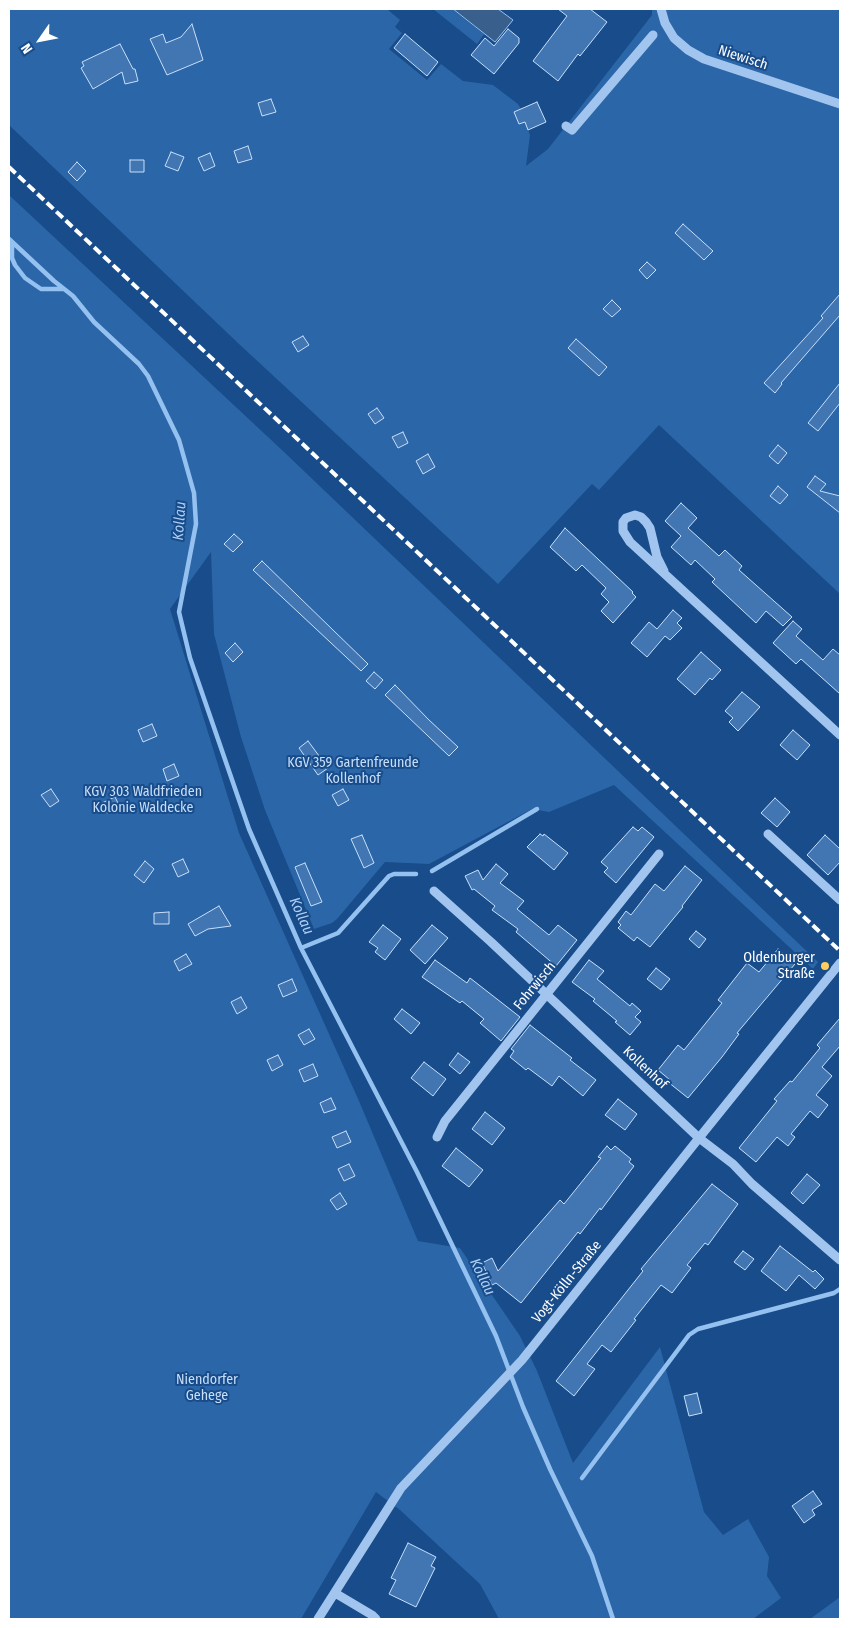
<!DOCTYPE html>
<meta charset="utf-8">
<style>
body{margin:0}
#map{position:relative;width:849px;height:1628px;overflow:hidden;background:#184c8a;font-family:"Fira Sans Condensed",sans-serif}
canvas{display:block}
.frame{position:absolute;inset:0;border:10px solid #fff;pointer-events:none}
.north{position:absolute;left:15px;top:15px;width:50px;height:50px;-webkit-text-stroke:4px #184c8a;paint-order:stroke;rotate:237deg;font-size:14px;font-weight:700;line-height:20px;text-align:center;color:#fff}
.north::after{content:'';display:block;margin:auto;width:18px;height:22px;background:#fff;clip-path:polygon(50% 0,100% 100%,50% 72%,0 100%)}
</style>
<div id="map">
<canvas width="849" height="1628"></canvas>
<div class="frame"></div>
<div class="north">N</div>
</div>
<script>
const ctx = document.querySelector('canvas').getContext('2d');
ctx.lineJoin = 'round';
function fill(path, color) { ctx.fillStyle = color; ctx.fill(path, 'evenodd'); }
const shape = rows => new Path2D(rows.map(r => 'M' + r).join(''));
function strokePath(path, color, width, dash) { ctx.strokeStyle = color; ctx.lineWidth = width; ctx.lineCap = dash ? 'butt' : 'round'; ctx.setLineDash(dash || []); ctx.stroke(path); }
function drawText(font, color, halo, rows, align = 'center') {
  ctx.font = font + ' "Fira Sans Condensed",sans-serif'; ctx.lineWidth = 4; ctx.setLineDash([]); ctx.textBaseline = 'middle'; ctx.strokeStyle = halo; ctx.fillStyle = color; for (const [text, x, y, turn = 0] of rows) {
    ctx.save(); ctx.translate(x, y); ctx.rotate((+turn || 0) * Math.PI / 180); ctx.textAlign = isNaN(turn) ? turn : align; if (halo) ctx.strokeText(text, 0, 0); ctx.fillText(text, 0, 0); ctx.restore();
  }
}
fill(shape([
 [9,9,387,9,400,20,395,27,402,33,389,49,427,80,441,64,463,81,493,85,518,104,521,109,514,112,519,124,525,122,530,135,526,166,548,149,652,15,652,9,840,9,840,594,659,425,599,490,592,484,498,584,239,344,9,125],
 [433,9,452,9,484,34,477,44],
 [9,195,283,451,818,962,813,969,614,785,549,812,532,809,429,864,385,862,337,919,332,923,314,929,265,810,241,737,214,634,211,552,170,609,239,833,359,1101,418,1241,460,1248,520,1336,537,1371,573,1463,660,1347,704,1512,723,1535,748,1519,769,1557,767,1576,781,1598,753,1619,499,1619,480,1584,400,1510,376,1492,301,1619,9,1619],
 [840,1597,840,1619,810,1619]
]), '#2b66a8');
const water = shape([
 [453,9,498,9,513,20,495,42,453,9]
]);
fill(water, '#395f8c');
strokePath(water, '#94c1f0', 1);
strokePath(shape([
 [9,239,54,281,73,296,94,322,139,364,148,376,179,440,194,493,196,524,179,612,190,658,249,829,301,948,417,1172,496,1336,523,1407,550,1469,592,1556,613,1619],
 [12,242,12,258,15,265,25,278,41,289,63,289],
 [432,871,537,809],
 [301,948,338,933,389,876,394,874,416,874],
 [582,1478,689,1335,698,1329,834,1293,840,1289]
]), '#94c1f0', 4.5);
const building = shape([
 [558,9,590,9,607,22,580,56,578,54,558,81,533,61,567,16,558,9],
 [192,24,203,60,167,75,150,39,163,34,166,43,181,37,192,24],
 [508,29,519,38,519,43,494,74,471,55,485,38,494,46,508,29],
 [405,34,438,62,427,76,394,48,405,34],
 [120,44,133,69,135,69,138,81,125,84,122,72,93,89,81,68,84,66,82,62,120,44],
 [271,99,276,112,262,116,258,103,271,99],
 [537,102,546,122,528,130,525,122,519,124,514,112,537,102],
 [248,146,252,159,238,163,234,151,248,146],
 [171,152,184,157,178,171,165,166,171,152],
 [210,153,215,166,204,171,198,158,210,153],
 [130,160,144,160,144,172,130,172,130,160],
 [77,162,86,171,77,181,68,172,77,162],
 [683,224,713,251,704,260,675,233,683,224],
 [647,262,656,270,647,279,639,270,647,262],
 [840,294,840,315,781,383,782,384,775,393,764,383,823,318,821,316,840,294],
 [612,300,621,309,612,317,603,309,612,300],
 [303,336,309,345,298,352,292,342,303,336],
 [576,339,607,367,599,376,568,348,576,339],
 [840,383,840,403,818,431,808,423,840,383],
 [377,408,384,418,375,424,368,414,377,408],
 [403,432,408,443,398,448,392,437,403,432],
 [778,445,787,453,778,464,769,456,778,445],
 [428,454,435,467,423,474,416,461,428,454],
 [815,476,826,484,820,491,840,496,840,513,807,487,815,476],
 [778,486,788,495,780,504,770,496,778,486],
 [681,503,697,518,688,528,719,556,725,550,742,566,739,570,792,617,783,626,766,611,756,623,712,582,715,579,695,560,691,565,671,547,681,536,665,521,681,503],
 [565,528,633,592,632,593,636,597,613,623,601,611,609,602,601,594,606,588,582,565,576,571,550,547,565,528],
 [234,534,243,542,233,552,224,544,234,534],
 [262,561,368,664,361,671,253,570,262,561],
 [673,610,682,618,677,623,682,628,670,640,665,636,647,657,631,643,649,622,657,629,673,610],
 [793,621,802,629,796,636,823,660,833,649,840,655,840,694,801,659,796,664,773,643,793,621],
 [235,643,243,652,233,662,225,653,235,643],
 [701,652,721,670,712,680,710,678,695,695,677,679,701,652],
 [374,672,383,680,375,689,366,681,374,672],
 [395,685,429,720,458,747,449,756,385,695,395,685],
 [742,692,760,707,738,731,729,722,733,718,725,711,742,692],
 [152,724,157,736,143,742,138,730,152,724],
 [793,730,810,745,797,760,780,745,793,730],
 [308,741,328,768,318,775,299,748,308,741],
 [174,764,179,776,167,781,163,769,174,764],
 [51,789,59,801,50,807,41,795,51,789],
 [343,789,349,800,338,806,332,795,343,789],
 [115,797,120,807,107,813,102,803,115,797],
 [775,798,790,812,777,827,761,813,775,798],
 [633,827,638,831,642,827,654,837,616,883,604,872,608,868,601,862,633,827],
 [540,834,543,836,544,834,568,853,554,870,527,847,540,834],
 [362,835,374,863,364,868,351,839,362,835],
 [825,835,840,849,840,862,828,875,807,855,825,835],
 [183,859,189,872,178,877,172,864,183,859],
 [145,861,154,869,144,883,134,875,145,861],
 [305,863,322,902,311,906,295,867,305,863],
 [496,864,508,874,500,883,524,901,517,909,549,935,558,925,577,940,556,966,516,932,518,929,492,910,495,906,474,889,472,890,465,876,478,870,483,880,496,864],
 [685,866,702,880,682,906,683,907,650,947,637,937,634,941,618,928,621,925,618,922,626,911,631,915,655,884,664,891,685,866],
 [219,906,231,926,208,929,195,936,188,924,219,906],
 [169,912,169,924,154,924,154,913,169,912],
 [383,925,401,939,385,960,375,952,378,948,369,942,383,925],
 [432,925,448,938,425,964,410,950,432,925],
 [696,931,706,939,699,948,689,939,696,931],
 [778,949,795,964,737,1033,739,1034,722,1057,688,1098,668,1082,670,1080,658,1070,678,1045,684,1050,722,1003,718,1000,747,963,759,972,778,949],
 [186,954,192,964,179,971,174,961,186,954],
 [435,960,467,983,470,978,520,1017,501,1041,480,1023,484,1019,462,1001,460,1003,422,977,435,960],
 [589,960,604,971,597,979,630,1006,632,1003,641,1011,635,1017,641,1022,630,1035,615,1022,617,1021,593,1001,595,999,572,982,589,960],
 [656,968,670,979,661,990,647,979,656,968],
 [292,979,297,991,283,997,278,985,292,979],
 [241,997,247,1008,237,1014,231,1002,241,997],
 [402,1009,420,1023,411,1034,394,1019,402,1009],
 [840,1018,840,1046,822,1067,832,1076,816,1095,828,1105,818,1118,810,1111,791,1134,795,1137,788,1146,777,1137,756,1162,739,1148,777,1101,774,1099,790,1081,792,1082,820,1048,817,1045,840,1018],
 [530,1025,572,1058,570,1060,596,1080,583,1096,559,1076,552,1086,528,1068,526,1070,510,1057,514,1051,511,1049,530,1025],
 [309,1029,315,1039,304,1045,298,1035,309,1029],
 [458,1053,470,1062,460,1074,449,1065,458,1053],
 [278,1055,283,1065,272,1071,267,1060,278,1055],
 [424,1062,446,1079,433,1096,411,1078,424,1062],
 [313,1064,318,1076,304,1082,299,1070,313,1064],
 [331,1098,336,1109,324,1113,320,1103,331,1098],
 [618,1099,637,1114,625,1130,605,1115,618,1099],
 [485,1112,505,1128,492,1145,472,1129,485,1112],
 [346,1131,351,1142,337,1148,332,1137,346,1131],
 [607,1146,611,1150,615,1146,631,1159,629,1162,634,1166,601,1210,600,1208,580,1234,578,1232,521,1303,496,1283,492,1285,482,1263,492,1258,498,1271,560,1200,564,1204,601,1158,598,1157,607,1146],
 [456,1148,483,1170,469,1187,442,1166,456,1148],
 [349,1164,355,1176,344,1181,338,1169,349,1164],
 [807,1174,820,1185,803,1204,791,1193,807,1174],
 [712,1184,738,1204,708,1245,705,1243,687,1265,691,1268,672,1293,661,1285,634,1319,636,1320,611,1352,602,1345,587,1364,595,1369,574,1396,556,1381,643,1271,641,1269,712,1184],
 [340,1193,347,1204,337,1210,330,1200,340,1193],
 [780,1246,813,1272,815,1270,824,1279,815,1289,799,1275,786,1291,761,1271,780,1246],
 [743,1251,754,1259,745,1270,734,1262,743,1251],
 [697,1393,702,1413,689,1416,684,1396,697,1393],
 [813,1491,822,1504,812,1510,815,1515,804,1523,792,1506,813,1491],
 [408,1543,436,1557,431,1566,435,1568,416,1607,389,1594,396,1580,391,1578,408,1543]
]);
fill(building, '#4176b2');
strokePath(building, '#c7dffa', 1);
strokePath(shape([
 [661,9,665,23,674,38,688,50,704,59,840,104],
 [566,126,572,130,653,35],
 [664,571,657,557,650,528,646,522,641,517,635,515,626,518,623,522,623,531,630,542,840,735],
 [768,834,840,900],
 [434,891,491,942,699,1138,733,1164,752,1184,840,1260],
 [437,1137,445,1121,659,854],
 [335,1593,372,1615,376,1619],
 [318,1619,401,1488,522,1360,699,1138,840,963]
]), '#a1c5ee', 9);
strokePath(shape([
 [9,167,840,951]
]), '#fff', 4, [9, 4]);
for (const [x, y, r, color] of [
 [825,966,5,"#ffcd5e"]
]) { const dot = new Path2D(); dot.arc(x, y, r, 0, 2 * Math.PI); ctx.fillStyle = color; ctx.fill(dot); strokePath(dot, '#184c8a', 2); }
drawText('14px', '#fff', '#184c8a', [
 ["Niewisch",743,58,18],
 ["Fohrwisch",535,986,-51],
 ["Kollenhof",645,1068,43],
 ["Vogt-Kölln-Straße",567,1282,-51]
]);
drawText('14px', '#c7dffa', '#184c8a', [
 ["KGV 359 Gartenfreunde",353,763],
 ["Kollenhof",353,779],
 ["KGV 303 Waldfrieden",143,792],
 ["Kolonie Waldecke",143,808],
 ["Niendorfer",207,1380],
 ["Gehege",207,1396]
]);
drawText('14px', '#fff', '#184c8a', [
 ["Oldenburger",815,958],
 ["Straße",815,974]
], 'right');
drawText('italic 15px', '#adcff5', '#184c8a', [
 ["Kollau",180,521,-86],
 ["Kollau",301,916,66],
 ["Kollau",482,1277,64]
]);
</script>
